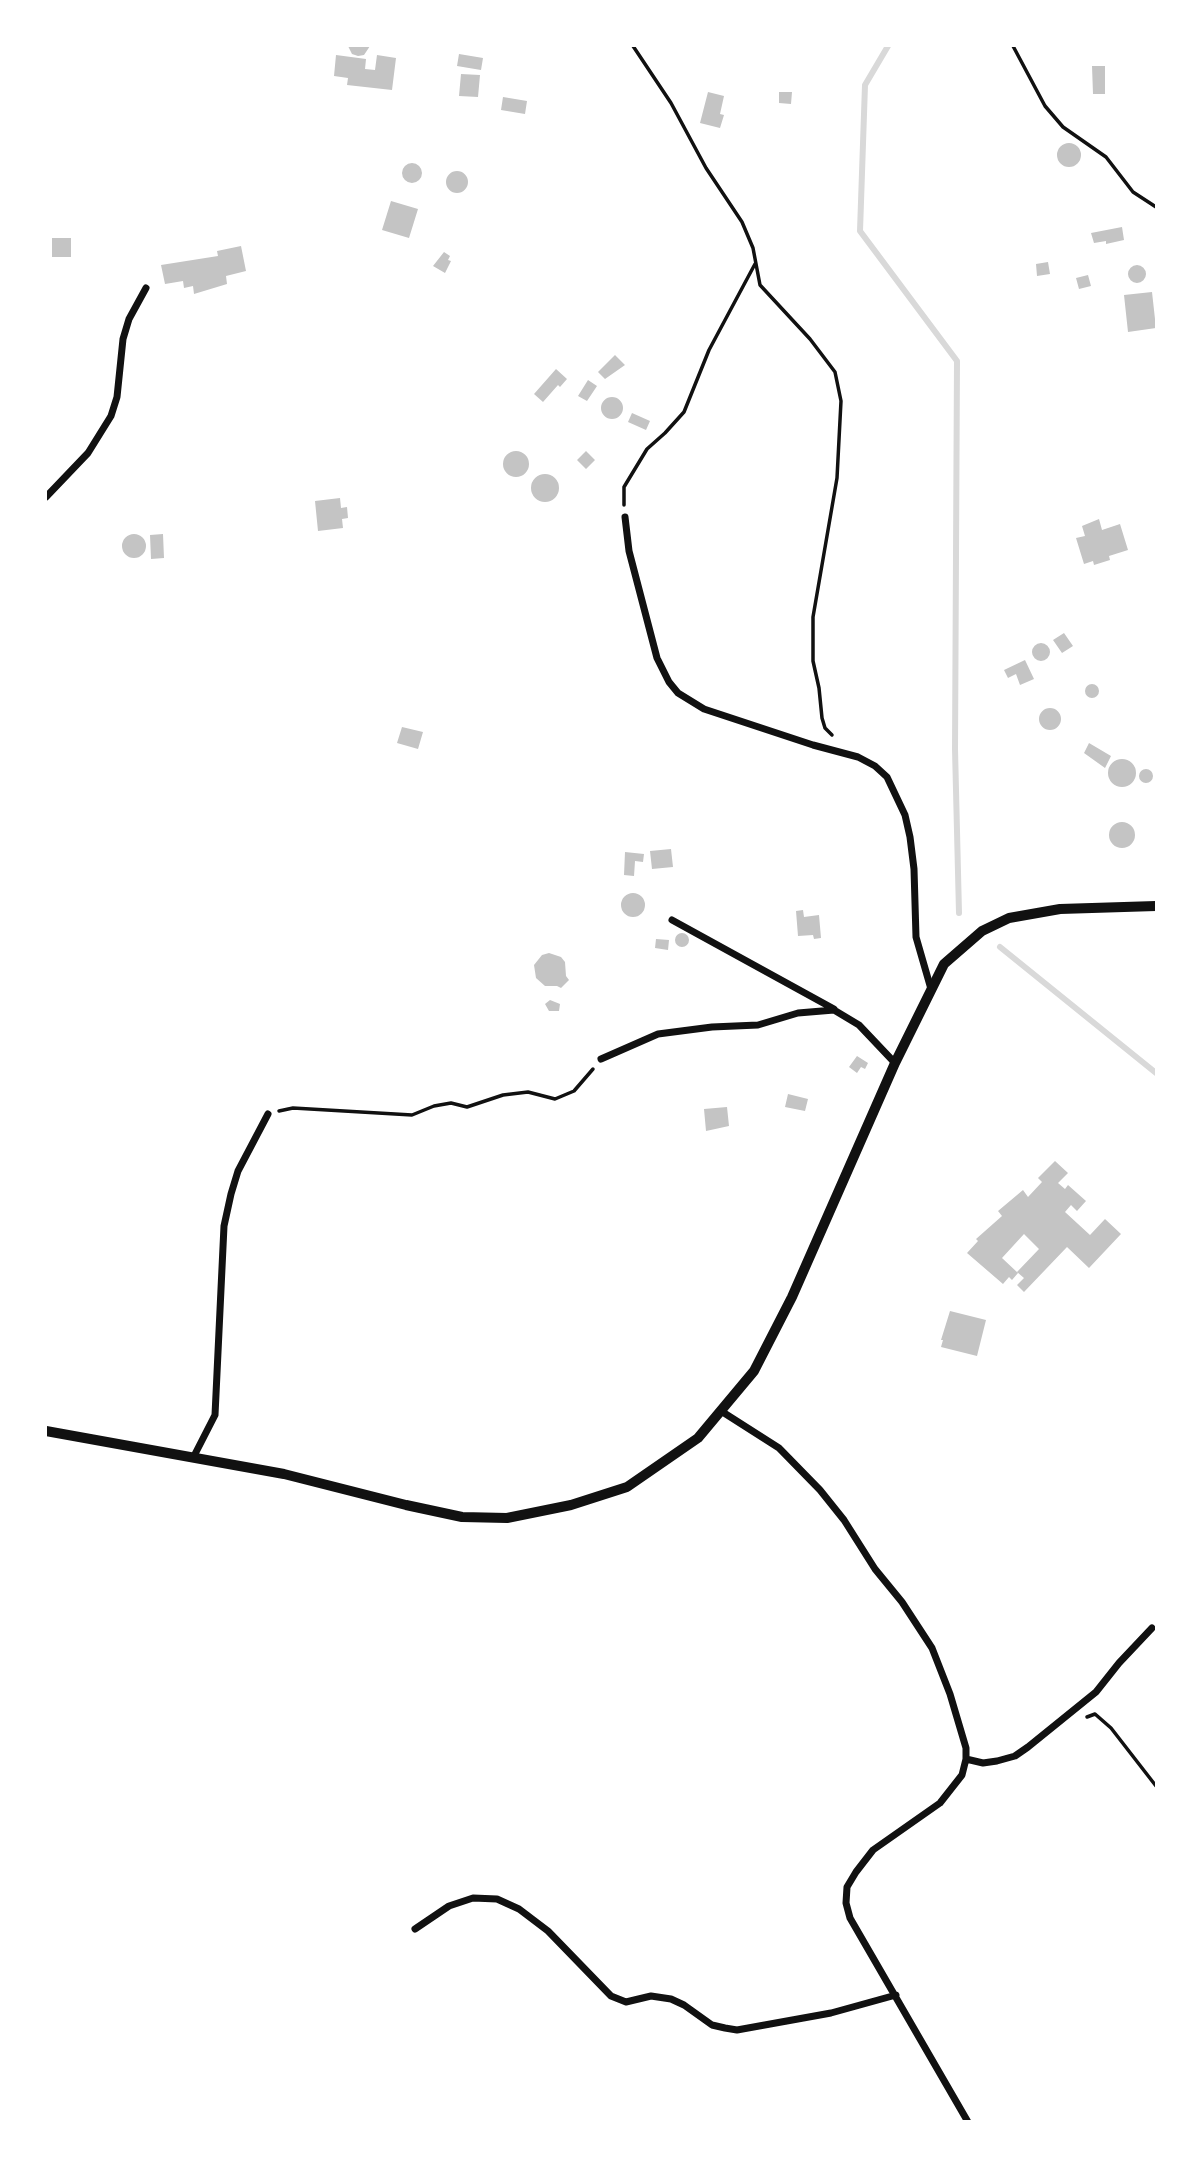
<!DOCTYPE html>
<style>
body{margin:0}
#map{position:relative;width:1202px;height:2167px;overflow:hidden;background:#fff;font-family:Commissioner,sans-serif}
canvas{display:block}
.frame{position:absolute;inset:0;border:47px solid #fff;pointer-events:none}
</style>
<div id="map">
<canvas width="1202" height="2167"></canvas>
<div class="frame"></div>
</div>
<script>
const ctx = document.querySelector('canvas').getContext('2d');
ctx.lineJoin = 'round';
const shape = rows => new Path2D(rows.map(r => 'M' + r).join(''));
function strokePath(path, color, width, dash) { ctx.strokeStyle = color; ctx.lineWidth = width; ctx.lineCap = dash ? 'butt' : 'round'; ctx.setLineDash(dash || []); ctx.stroke(path); }
function fill(path, color) { ctx.fillStyle = color; ctx.fill(path, 'evenodd'); }
strokePath(shape([
 [888,46,865,85,860,231,957,361,955,749,959,913],
 [1000,947,1156,1073]
]), '#d9d9d9', 6);
fill(shape([
 [348,46,370,46,364,55,358,56,352,54],
 [459,54,483,58,481,70,457,66],
 [336,55,366,59,365,69,375,70,377,55,396,58,392,90,347,85,348,78,334,76],
 [1092,66,1105,66,1105,94,1093,94],
 [461,74,480,75,478,97,459,96],
 [708,92,724,96,720,114,724,115,720,128,700,123],
 [779,92,792,92,791,104,779,103],
 [503,97,527,101,525,114,501,110],
 '1057 155a12 12 0 1 1 24 0a12 12 0 1 1-24 0Z',
 '402 173a10 10 0 1 1 20 0a10 10 0 1 1-20 0Z',
 '446 182a11 11 0 1 1 22 0a11 11 0 1 1-22 0Z',
 [391,201,418,209,409,238,382,230],
 [1122,227,1124,240,1106,244,1106,241,1094,243,1091,233],
 [52,238,71,238,71,257,52,257],
 [241,246,246,271,226,276,227,284,194,294,193,286,184,288,183,281,165,284,161,265,218,256,217,251],
 [444,252,450,256,448,260,451,261,445,273,433,266],
 [1048,262,1050,274,1037,276,1036,264],
 '1128 274a9 9 0 1 1 18 0a9 9 0 1 1-18 0Z',
 [1088,275,1091,286,1079,289,1076,278],
 [1152,292,1156,328,1128,332,1124,295],
 [615,355,625,365,605,379,598,372],
 [556,369,567,379,560,387,558,385,543,402,534,394],
 [588,380,597,386,587,401,578,396],
 '601 408a11 11 0 1 1 22 0a11 11 0 1 1-22 0Z',
 [632,413,650,421,646,430,628,422],
 [586,451,595,460,586,469,577,460],
 '503 464a13 13 0 1 1 26 0a13 13 0 1 1-26 0Z',
 '531 488a14 14 0 1 1 28 0a14 14 0 1 1-28 0Z',
 [340,498,341,508,347,507,348,518,342,519,343,528,318,531,315,501],
 [1099,519,1102,530,1120,524,1128,550,1109,556,1110,560,1094,565,1093,561,1084,564,1076,538,1085,536,1082,526],
 '122 546a12 12 0 1 1 24 0a12 12 0 1 1-24 0Z',
 [163,534,164,558,151,559,150,535],
 [1064,633,1073,646,1062,653,1053,640],
 '1032 652a9 9 0 1 1 18 0a9 9 0 1 1-18 0Z',
 [1025,660,1034,679,1020,685,1016,674,1008,678,1004,670],
 '1085 691a7 7 0 1 1 14 0a7 7 0 1 1-14 0Z',
 '1039 719a11 11 0 1 1 22 0a11 11 0 1 1-22 0Z',
 [402,727,423,732,418,749,397,743],
 [1089,743,1111,756,1105,768,1084,753],
 '1108 773a14 14 0 1 1 28 0a14 14 0 1 1-28 0Z',
 '1139 776a7 7 0 1 1 14 0a7 7 0 1 1-14 0Z',
 '1109 835a13 13 0 1 1 26 0a13 13 0 1 1-26 0Z',
 [671,849,673,867,652,869,650,851],
 [625,852,644,854,643,862,635,861,634,876,624,875],
 '621 905a12 12 0 1 1 24 0a12 12 0 1 1-24 0Z',
 [803,910,804,917,819,915,821,938,814,939,813,935,798,936,796,911],
 '675 940a7 7 0 1 1 14 0a7 7 0 1 1-14 0Z',
 [656,939,669,940,668,950,655,948],
 [549,953,561,957,565,962,566,976,569,980,561,988,557,986,545,986,536,978,534,965,542,955],
 [550,1000,560,1004,559,1011,549,1011,545,1004],
 [857,1056,868,1063,865,1069,861,1067,857,1073,849,1067],
 [788,1094,808,1099,805,1111,785,1107],
 [727,1107,729,1126,706,1131,704,1109],
 [1055,1161,1068,1173,1058,1183,1065,1189,1068,1185,1086,1201,1077,1211,1071,1205,1065,1212,1090,1235,1105,1219,1121,1234,1089,1268,1067,1247,1024,1292,1017,1285,1024,1278,1017,1272,1039,1249,1024,1234,1002,1258,1018,1273,1012,1280,1009,1277,1003,1284,967,1253,978,1241,976,1239,1002,1216,998,1211,1023,1190,1028,1197,1042,1182,1038,1178],
 [950,1311,986,1320,977,1356,941,1347,943,1340,941,1340]
]), '#c4c4c4');
strokePath(shape([
 [633,46,671,103,706,168,742,222,753,248,760,285,810,339,835,372,841,401,837,478,813,617,813,661,819,688,822,718,825,728,832,735],
 [1013,46,1045,106,1063,127,1106,157,1133,192,1156,207],
 [624,505,624,487,647,449,665,433,684,412,709,350,755,264],
 [279,1111,293,1108,412,1115,434,1106,451,1103,467,1107,503,1095,528,1092,555,1099,574,1091,593,1069],
 [1087,1717,1095,1714,1111,1728,1156,1786]
]), '#111', 3.5);
strokePath(shape([
 [46,497,88,453,111,416,117,397,123,339,129,319,146,288],
 [625,517,629,551,657,658,669,682,678,693,704,709,813,745,858,757,875,766,887,777,905,815,910,837,914,869,916,937,931,989],
 [672,920,834,1009],
 [601,1059,658,1034,712,1027,758,1025,798,1013,834,1010,859,1025,895,1063],
 [721,1411,779,1448,820,1490,844,1520,875,1569,902,1602,932,1648,950,1694,966,1748,966,1759,962,1775,940,1803,873,1850,856,1872,847,1887,846,1903,850,1918,968,2122],
 [193,1458,215,1415,224,1226,231,1194,238,1171,268,1114],
 [966,1759,983,1763,997,1761,1015,1756,1028,1747,1096,1692,1119,1663,1152,1628],
 [415,1929,449,1906,473,1898,497,1899,519,1909,548,1931,611,1996,626,2002,651,1996,671,1999,684,2005,712,2025,725,2028,737,2030,831,2013,896,1995]
]), '#111', 7);
strokePath(shape([
 [46,1431,284,1474,406,1505,462,1517,507,1518,571,1505,627,1487,698,1438,754,1371,792,1297,895,1063,944,964,982,931,1009,918,1060,909,1156,906]
]), '#111', 10);
</script>
